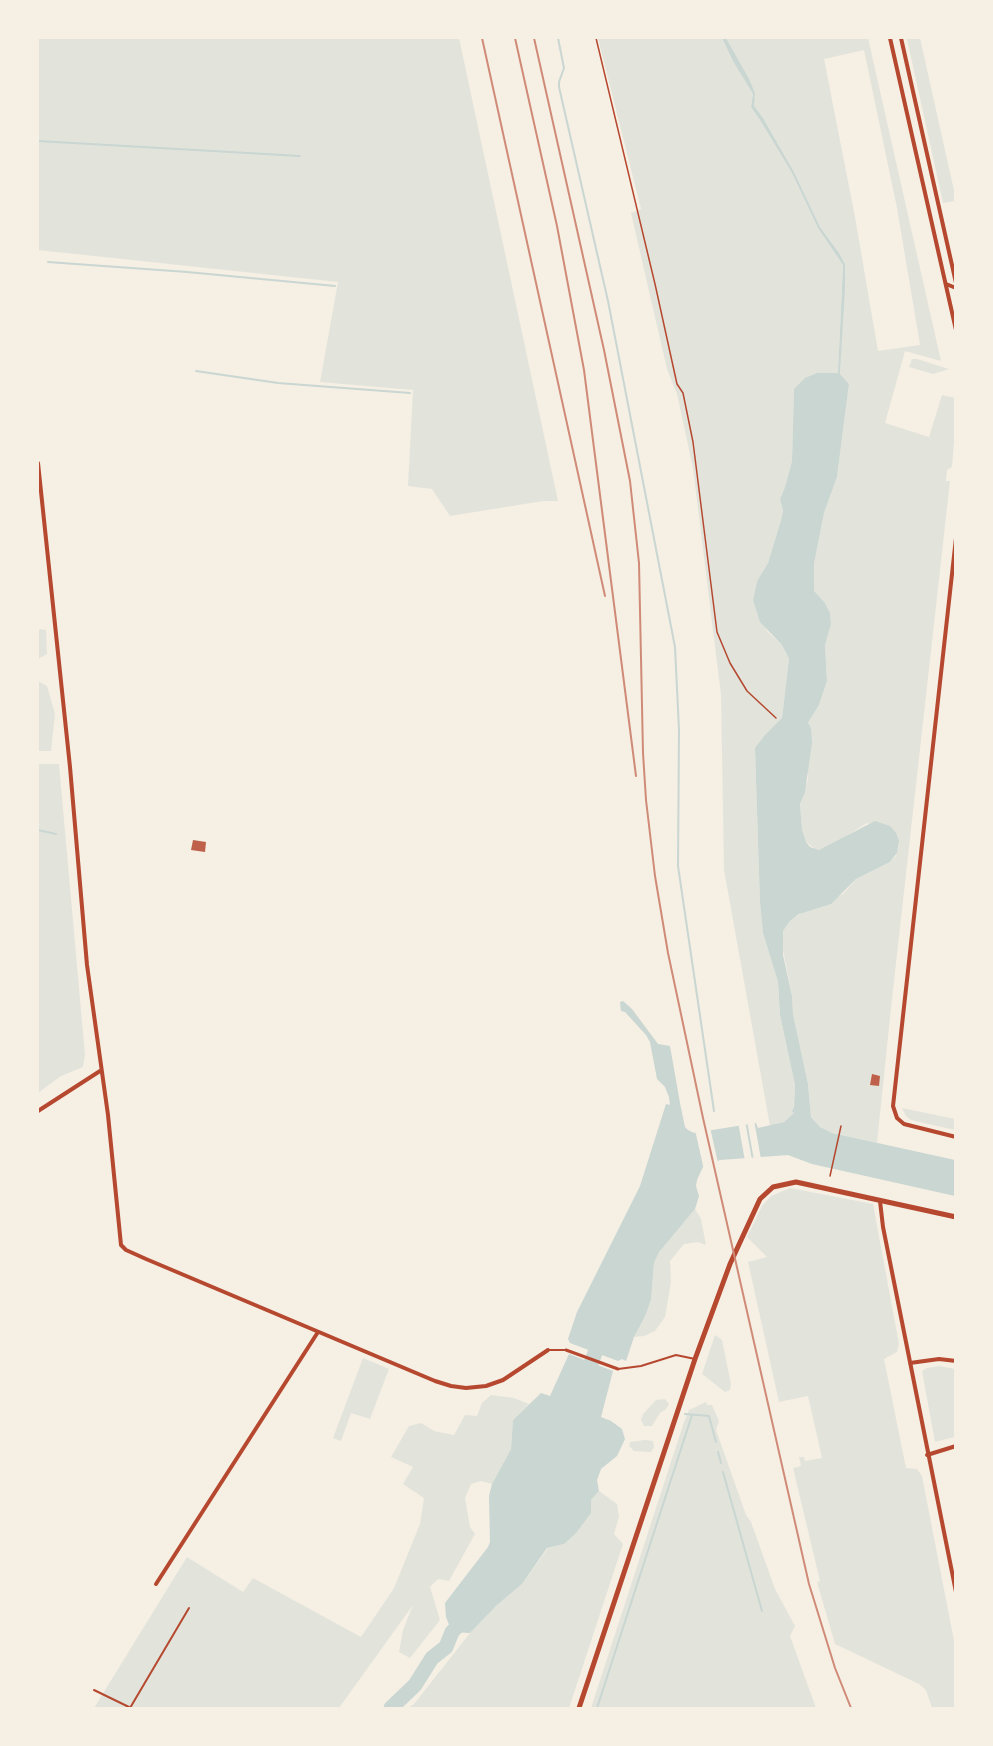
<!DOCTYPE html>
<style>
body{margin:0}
#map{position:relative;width:993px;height:1746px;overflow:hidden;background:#f6efe4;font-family:"Noto Serif",serif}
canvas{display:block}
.frame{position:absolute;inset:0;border:39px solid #f6efe4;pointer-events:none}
</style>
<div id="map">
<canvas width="993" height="1746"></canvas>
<div class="frame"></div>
</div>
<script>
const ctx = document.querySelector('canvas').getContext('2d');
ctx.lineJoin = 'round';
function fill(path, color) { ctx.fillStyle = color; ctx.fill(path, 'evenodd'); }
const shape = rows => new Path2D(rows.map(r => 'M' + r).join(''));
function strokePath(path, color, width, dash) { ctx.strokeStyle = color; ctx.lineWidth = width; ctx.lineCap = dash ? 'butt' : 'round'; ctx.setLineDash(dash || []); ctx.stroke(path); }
fill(shape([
 [38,38,459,38,558,501,543,501,450,516,432,489,408,486,413,390,320,382,338,282,38,250],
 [598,38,722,38,733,60,753,94,751,107,760,120,792,173,818,228,843,265,838,373,794,389,792,461,785,487,780,499,783,511,781,520,768,563,757,581,753,600,767,631,782,645,789,659,782,718,755,748,760,903,763,933,778,982,780,1015,795,1085,793,1114,786,1121,770,1126,724,870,721,695,693,468,677,394,667,369,631,213,641,209],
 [726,38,868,38,941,361,905,351,885,423,929,437,942,395,955,398,955,431,952,467,947,470,946,481,950,481,891,1008,877,1143,828,1132,820,1127,811,1117,808,1084,793,1014,792,996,782,945,783,931,790,921,803,912,843,894,856,879,890,862,896,856,899,844,867,823,837,842,820,850,815,849,806,842,802,829,800,804,808,779,808,723,819,705,827,681,825,645,831,624,830,613,825,603,813,591,814,564,824,513,837,477,849,384,840,374,845,264,839,253,820,227,794,172,763,118,753,106,755,93],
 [864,50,897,208,920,345,878,351,855,217,824,59],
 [920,38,955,195,955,201,943,203,907,39],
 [912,359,917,359,949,369,933,374,909,367],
 [38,629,46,630,47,654,38,659],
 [38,681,47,686,55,714,51,751,38,751],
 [38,764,59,764,85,1055,83,1067,61,1076,38,1093],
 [902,1108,955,1119,955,1130,911,1120,906,1116],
 [790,1188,873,1204,899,1344,897,1352,884,1359,906,1468,917,1469,922,1476,955,1646,955,1708,932,1708,926,1690,919,1684,835,1644,817,1582,820,1581,793,1468,801,1466,799,1457,804,1457,805,1461,822,1458,808,1396,779,1402,748,1262,767,1257,747,1237,762,1206,771,1196],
 [695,1209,701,1219,706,1245,698,1242,684,1244,670,1261,671,1282,665,1317,655,1331,644,1336,634,1337,651,1300,654,1263,659,1251],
 [715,1335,722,1340,731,1384,730,1390,725,1392,702,1374],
 [363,1358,389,1369,370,1419,351,1413,341,1441,333,1438],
 [939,1366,955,1369,955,1437,935,1442,922,1371,927,1368],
 [491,1395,514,1398,529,1404,513,1420,511,1449,492,1484,481,1481,471,1484,465,1498,470,1527,475,1534,449,1581,438,1579,430,1587,440,1620,410,1658,399,1652,403,1630,413,1605,339,1708,94,1708,187,1557,243,1592,253,1578,361,1637,394,1588,420,1524,424,1498,403,1484,413,1467,391,1457,409,1426,421,1423,434,1431,454,1435,465,1415,477,1416,482,1403],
 [665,1399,669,1404,666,1409,660,1413,652,1426,644,1426,641,1420,643,1414,656,1400],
 [706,1402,707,1405,712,1405,719,1421,716,1430,746,1515,751,1522,775,1589,795,1626,790,1636,816,1708,591,1708,684,1422,689,1410],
 [645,1440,653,1441,654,1447,651,1452,634,1451,629,1446,630,1442],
 [599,1491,617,1504,619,1517,614,1534,623,1544,569,1708,408,1708,414,1704,470,1633,497,1605,522,1584,548,1548,564,1544,591,1500]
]), '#e2e4dc');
fill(shape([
 [722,38,726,38,749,79,755,93,754,106,763,118,794,172,820,227,839,253,845,264,845,288,840,374,849,384,837,477,824,513,814,564,814,591,825,603,830,613,831,624,825,645,827,681,819,705,808,723,811,728,812,743,805,792,800,804,802,829,806,842,810,847,819,850,875,821,890,826,896,833,899,841,897,853,890,862,856,879,831,904,799,914,790,921,783,931,783,955,792,996,793,1014,808,1084,811,1117,820,1127,832,1133,955,1160,955,1196,812,1164,788,1155,720,1160,703,1167,697,1180,696,1186,699,1196,695,1209,659,1252,654,1263,651,1300,645,1316,634,1337,626,1361,622,1359,618,1361,570,1343,568,1339,577,1312,640,1186,666,1104,670,1105,669,1097,665,1087,657,1079,650,1042,646,1035,625,1012,621,1011,620,1002,623,1001,632,1009,658,1044,670,1046,680,1103,685,1127,688,1130,694,1133,756,1123,758,1128,784,1122,794,1113,792,1112,794,1106,795,1085,780,1015,778,982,763,933,760,903,755,748,765,735,782,718,789,659,782,645,760,622,753,600,757,581,768,563,781,520,783,511,780,499,785,487,792,461,794,389,805,378,817,373,838,373,843,265,818,228,792,173,760,120,751,107,753,94,733,61],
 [569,1354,613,1371,601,1417,611,1421,622,1429,625,1439,617,1456,601,1469,597,1480,599,1491,591,1500,591,1513,576,1533,564,1544,547,1548,522,1584,497,1605,470,1633,452,1632,446,1617,445,1603,488,1547,490,1542,489,1496,492,1484,511,1449,513,1420,541,1393,550,1396]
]), '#c9d6d2');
fill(shape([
 [754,1120,761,1159,754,1160,747,1121],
 [745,1121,752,1160,745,1161,738,1122],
 [710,1127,718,1163,704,1170,695,1130]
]), '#f6efe4');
strokePath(shape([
 [558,38,564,68,559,82,559,87,608,301,675,647,679,730,678,866,714,1111],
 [38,141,300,156],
 [48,262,187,272,335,286],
 [196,371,278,383,410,393],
 [38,830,56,834],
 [685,1414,709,1416,716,1442],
 [718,1452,721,1463],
 [723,1472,762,1611],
 [597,1708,692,1415]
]), '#c9d6d2', 2);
strokePath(shape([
 [586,1378,602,1333],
 [391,1708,415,1685,432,1658,446,1647,452,1632,466,1617]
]), '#c9d6d2', 15);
fill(shape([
 [193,840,206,842,205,852,191,850],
 [872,1074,880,1076,879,1086,870,1085]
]), '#bf614a');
strokePath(shape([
 [596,38,655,284,677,384,683,393,693,442,717,632,730,663,747,691,776,718],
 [830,1176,841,1126]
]), '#b5482f', 1.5);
strokePath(shape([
 [548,1350,566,1350],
 [618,1369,641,1366,676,1355,695,1359],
 [94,1690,131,1708],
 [130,1708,189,1608]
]), '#b5482f', 2);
strokePath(shape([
 [566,1350,618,1369]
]), '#b5482f', 3);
strokePath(shape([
 [890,38,956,330],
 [901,38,956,283],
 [946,284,956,288],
 [38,463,70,767,87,965,108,1115,121,1245,126,1250,146,1259,435,1381,451,1386,466,1388,486,1386,503,1380,548,1350],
 [956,538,893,1106,897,1118,904,1124,956,1137],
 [38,1111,100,1071],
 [880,1201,883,1227,956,1592],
 [910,1363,939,1359,956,1361],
 [927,1455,956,1446],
 [156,1584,318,1332]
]), '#b5482f', 4);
strokePath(shape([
 [579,1708,695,1359,730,1264,760,1199,773,1187,796,1182,956,1217]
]), '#b5482f', 5);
strokePath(shape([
 [482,38,605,596],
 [515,38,557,226,584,370,636,776],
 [534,38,604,350,630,481,639,563,643,753,646,800,655,876,668,953,703,1118,809,1584,835,1668,851,1708]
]), '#cf8b77', 2);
</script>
